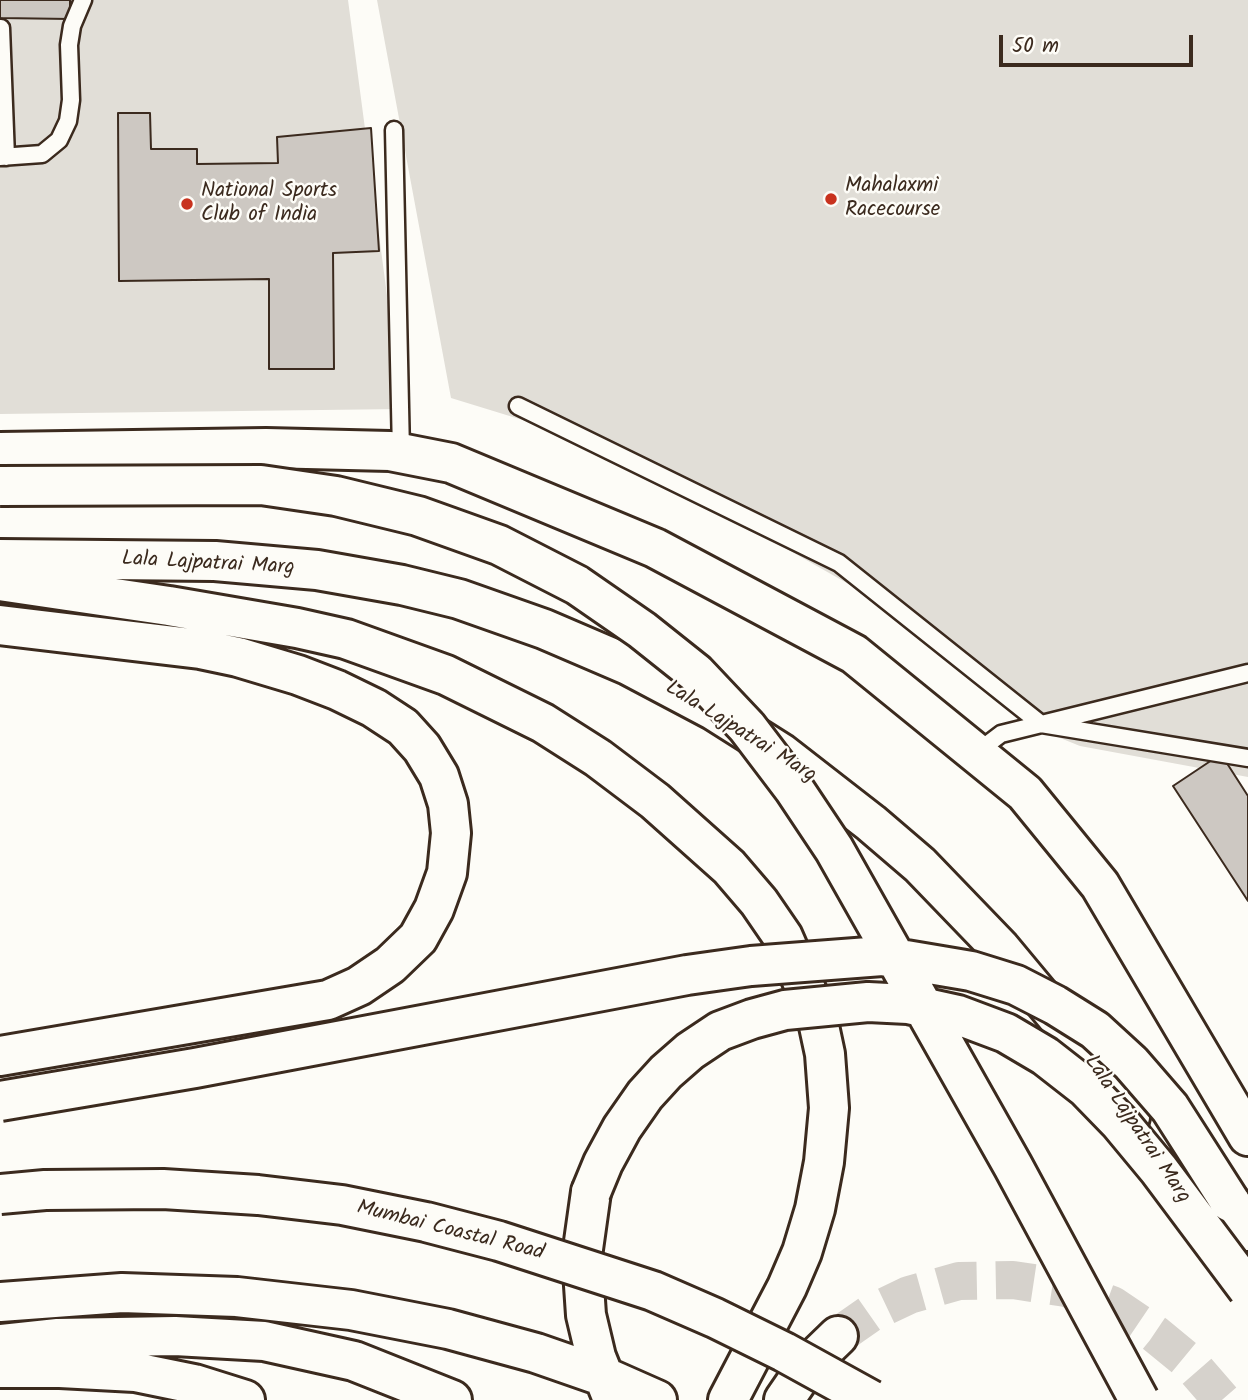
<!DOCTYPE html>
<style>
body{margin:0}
#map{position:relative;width:1248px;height:1400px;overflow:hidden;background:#fdfcf7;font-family:Kalam,sans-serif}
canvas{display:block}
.scale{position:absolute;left:999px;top:35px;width:194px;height:32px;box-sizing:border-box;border:4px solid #3b2a1e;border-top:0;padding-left:9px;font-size:21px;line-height:24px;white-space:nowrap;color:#3b2a1e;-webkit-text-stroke:5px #fdfcf7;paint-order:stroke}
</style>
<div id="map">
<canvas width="1248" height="1400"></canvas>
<div class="scale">50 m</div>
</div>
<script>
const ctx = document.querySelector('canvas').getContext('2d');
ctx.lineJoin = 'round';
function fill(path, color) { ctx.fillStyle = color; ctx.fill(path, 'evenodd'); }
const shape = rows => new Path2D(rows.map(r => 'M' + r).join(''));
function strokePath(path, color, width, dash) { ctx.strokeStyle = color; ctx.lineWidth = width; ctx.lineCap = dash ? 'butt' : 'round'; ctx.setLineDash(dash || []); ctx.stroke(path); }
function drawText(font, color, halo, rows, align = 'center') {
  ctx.font = font + ' Kalam,sans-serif'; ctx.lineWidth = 5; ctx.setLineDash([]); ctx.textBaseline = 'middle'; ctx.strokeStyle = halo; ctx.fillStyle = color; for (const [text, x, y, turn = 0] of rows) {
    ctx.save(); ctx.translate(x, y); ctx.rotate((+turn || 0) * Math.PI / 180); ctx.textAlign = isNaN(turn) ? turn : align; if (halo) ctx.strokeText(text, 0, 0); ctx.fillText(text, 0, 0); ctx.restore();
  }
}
fill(shape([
 [0,0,348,0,402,409,0,414],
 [377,0,1248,0,1248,777,1080,746,1023,723,852,586,604,445,451,398]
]), '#e1ded7');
const building = shape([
 [0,0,70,0,70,19,0,18,0,0],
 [118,113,150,113,151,149,197,149,197,164,278,163,277,137,371,128,379,251,333,253,334,369,269,369,269,279,119,281,118,113],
 [1221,754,1248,796,1248,901,1173,786,1221,754]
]);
fill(building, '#cdc8c2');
strokePath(building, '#3b2a1e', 2);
strokePath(shape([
 [838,1336,871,1313,909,1295,959,1281,1013,1280,1066,1288,1112,1305,1155,1334,1189,1362,1222,1400]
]), '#d6d2cc', 38, [38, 19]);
const service = shape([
 [1,28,6,157],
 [394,130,401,452],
 [0,157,42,154,59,140,68,121,71,100,69,45,72,26,83,0],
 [518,406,839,563,1041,724,1248,758],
 [976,753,1001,734,1248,673]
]);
const primary = shape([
 [0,452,266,448,390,451,451,463,655,548,854,654,1025,793,1065,842,1100,885,1248,1136],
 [0,559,215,561,317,570,402,585,459,599,544,629,628,665,713,710,781,753,871,823,920,865,1000,948,1059,1019,1130,1117]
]);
const motorway = shape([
 [0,581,169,606,297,628,346,639,446,675,543,723,598,758,655,801,729,867,759,902,783,937,807,992,819,1026,825,1054,829,1108,824,1162,815,1209,802,1252,787,1287,728,1400],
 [0,625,200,649,238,657,298,675,337,690,374,708,403,727,422,748,439,776,448,804,451,833,447,873,434,909,418,938,390,965,359,986,328,1000,0,1056],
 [591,1192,582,1256,586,1315,596,1357,610,1392],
 [1230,1202,1248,1231],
 [0,1302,122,1293,237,1297,351,1310,448,1329,536,1353,605,1377,657,1400],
 [0,1344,58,1338,175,1336,264,1341,354,1361,452,1400],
 [0,1368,60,1368,135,1372,194,1384,245,1400],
 [784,1400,808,1365,838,1336]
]);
strokePath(service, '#3b2a1e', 21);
strokePath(primary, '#3b2a1e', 44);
strokePath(motorway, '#3b2a1e', 44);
strokePath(service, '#fdfcf7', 16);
strokePath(primary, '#fdfcf7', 38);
strokePath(motorway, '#fdfcf7', 38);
const motorwayBridge = shape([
 [0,486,261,485,336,496,418,516,499,545,577,585,642,630,696,673,747,727,794,789,834,849,1013,1166,1139,1400],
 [0,1101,195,1068,687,975,751,966,882,956,971,971,1016,985,1055,1005,1095,1030,1131,1063,1170,1108,1230,1202],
 [591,1192,603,1163,622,1128,645,1095,666,1072,690,1051,720,1031,752,1019,785,1010,868,1002,908,1004,958,1015,1006,1033,1045,1056,1086,1088,1120,1123,1159,1170,1248,1289],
 [0,1194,45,1190,163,1189,258,1195,342,1205,426,1222,499,1241,653,1291,715,1318,784,1352,871,1400]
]);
strokePath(motorwayBridge, '#3b2a1e', 44, []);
strokePath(motorwayBridge, '#fdfcf7', 38);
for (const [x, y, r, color] of [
 [831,199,7,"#c8321e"],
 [187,204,7,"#c8321e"]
]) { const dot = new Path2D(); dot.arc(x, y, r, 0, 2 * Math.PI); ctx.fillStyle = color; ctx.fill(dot); strokePath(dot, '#fdfcf7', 2.5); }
drawText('21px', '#3b2a1e', '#fdfcf7', [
 ["Mahalaxmi",845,187],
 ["Racecourse",845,211],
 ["National Sports",201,192],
 ["Club of India",201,216]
], 'left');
drawText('21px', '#3b2a1e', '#fdfcf7', [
 ["Lala Lajpatrai Marg",208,565,3],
 ["Lala Lajpatrai Marg",740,733,32],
 ["Lala Lajpatrai Marg",1136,1130,56],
 ["Mumbai Coastal Road",450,1232,14]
]);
</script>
